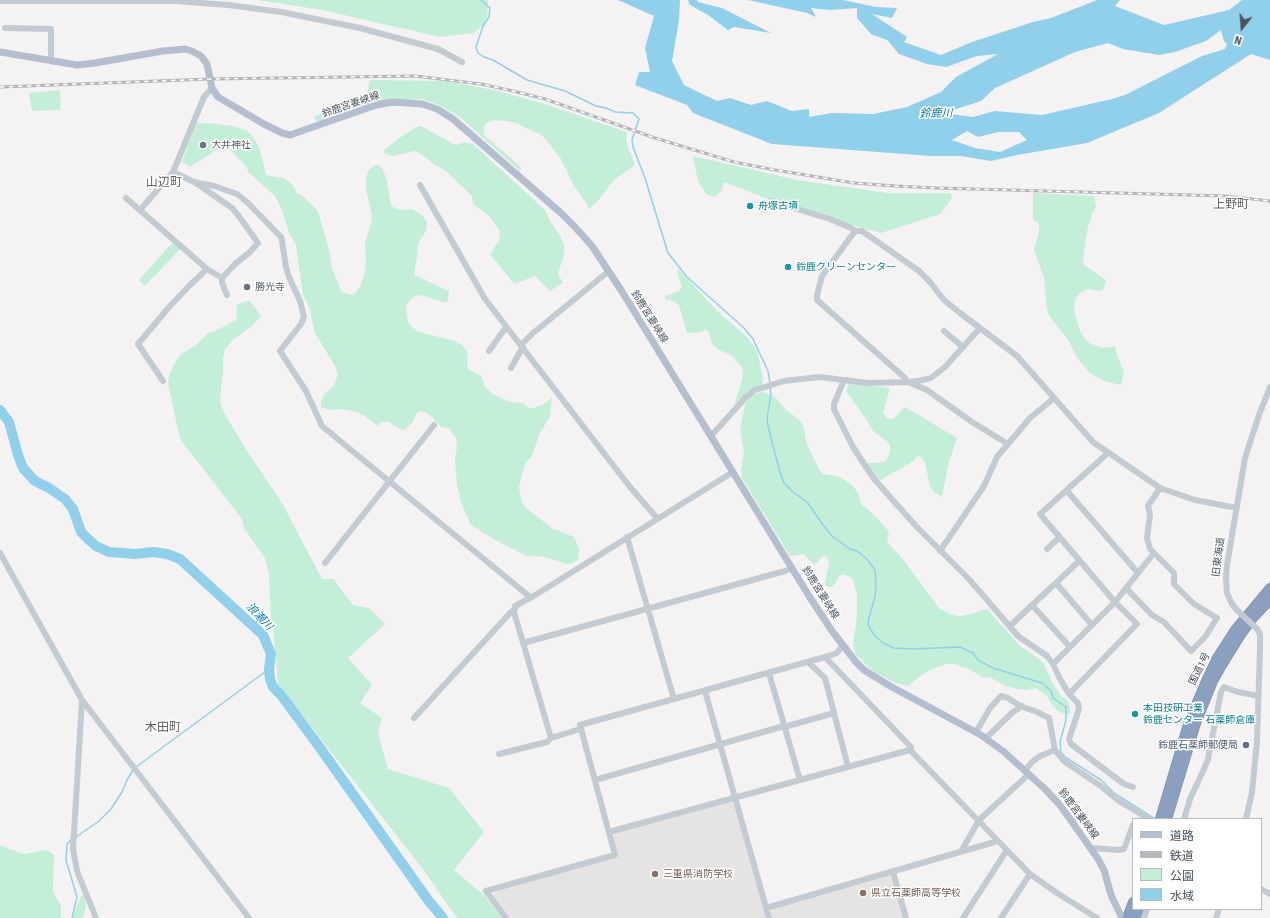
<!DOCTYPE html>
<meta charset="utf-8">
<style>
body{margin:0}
#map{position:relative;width:1270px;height:918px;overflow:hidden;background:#f4f2f2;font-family:"Roboto Condensed","Noto Sans JP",sans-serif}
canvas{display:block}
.legend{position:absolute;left:1132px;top:818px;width:130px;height:92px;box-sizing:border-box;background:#fff;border:1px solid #b7babf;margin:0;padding:5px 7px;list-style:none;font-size:12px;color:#4a535f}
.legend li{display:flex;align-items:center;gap:8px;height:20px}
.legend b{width:20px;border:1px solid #b7babf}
.north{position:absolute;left:1222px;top:8px;width:40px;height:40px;-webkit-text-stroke:3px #fff;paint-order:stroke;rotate:197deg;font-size:11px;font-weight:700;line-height:16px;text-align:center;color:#4a535f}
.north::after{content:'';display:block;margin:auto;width:14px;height:18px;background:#4a535f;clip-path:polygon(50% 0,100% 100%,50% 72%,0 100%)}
</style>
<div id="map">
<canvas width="1270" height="918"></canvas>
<ul class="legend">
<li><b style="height:5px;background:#b3becf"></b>道路</li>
<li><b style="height:5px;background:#b4b6bc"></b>鉄道</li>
<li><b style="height:11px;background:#c3efd8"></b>公園</li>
<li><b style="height:11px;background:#91d0ea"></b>水域</li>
</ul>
<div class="north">N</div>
</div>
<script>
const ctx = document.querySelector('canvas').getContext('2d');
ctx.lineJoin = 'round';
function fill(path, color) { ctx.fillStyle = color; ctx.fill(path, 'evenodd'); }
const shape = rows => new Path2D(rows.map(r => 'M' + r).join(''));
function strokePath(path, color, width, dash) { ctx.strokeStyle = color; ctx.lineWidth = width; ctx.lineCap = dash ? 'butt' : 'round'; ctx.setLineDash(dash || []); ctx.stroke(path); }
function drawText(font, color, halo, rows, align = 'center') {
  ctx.font = font + ' "Roboto Condensed","Noto Sans JP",sans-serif'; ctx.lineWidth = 3; ctx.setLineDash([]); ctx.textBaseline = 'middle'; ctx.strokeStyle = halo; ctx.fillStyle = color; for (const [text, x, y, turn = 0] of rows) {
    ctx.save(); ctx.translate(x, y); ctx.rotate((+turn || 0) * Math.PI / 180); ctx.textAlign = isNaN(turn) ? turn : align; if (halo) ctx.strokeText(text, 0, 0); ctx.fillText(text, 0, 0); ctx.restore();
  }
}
fill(shape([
 [730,802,734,803,766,918,509,918,493,897,495,892,618,857,613,836,615,833],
 [890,876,892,877,903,918,772,918,770,912,771,909]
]), '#e5e3e4');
fill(shape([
 [257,0,488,0,487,21,474,33,440,37,322,10],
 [370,80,447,81,498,91,545,104,627,132,626,141,635,165,614,180,597,202,589,209,585,201,574,186,561,159,543,136,516,123,507,121,494,120,486,123,484,127,484,135,521,167,520,171,460,117,439,105,422,99,405,100,317,122,314,117,367,94],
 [60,90,61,110,32,111,29,93],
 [196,123,210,123,232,126,246,130,253,137,259,147,266,174,269,176,283,178,291,183,296,190,295,192,306,199,318,211,329,250,332,268,340,288,342,292,351,295,355,294,360,287,365,271,366,262,365,243,371,224,372,216,366,189,366,180,368,171,374,166,378,165,382,168,387,180,391,206,399,210,412,209,416,211,423,216,427,223,426,231,417,245,418,250,414,275,449,291,448,300,446,303,421,295,413,297,407,304,406,309,407,318,410,326,419,332,455,341,463,346,468,353,467,366,469,370,481,376,486,388,494,395,510,402,523,403,530,409,542,405,552,398,550,416,539,435,532,456,526,462,523,470,519,487,521,500,526,508,552,528,574,537,579,549,578,560,571,564,567,564,545,557,527,556,497,541,471,525,462,505,457,484,455,459,457,447,456,438,449,428,441,427,429,414,422,411,418,412,412,423,405,429,401,430,387,421,379,423,379,427,365,416,354,411,341,409,329,410,321,407,321,402,324,394,334,386,338,374,335,366,315,333,309,307,303,295,296,245,289,233,281,208,275,196,249,173,246,166,231,151,219,148,190,167,182,162],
 [421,126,453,144,457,145,464,142,473,144,545,210,553,226,561,237,564,245,564,254,558,274,563,283,550,291,535,276,514,284,490,254,499,241,500,233,498,228,490,217,473,204,472,196,447,172,431,162,418,152,414,151,393,156,385,154,384,150,405,134,417,127],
 [693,156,797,180,888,193,951,193,952,198,940,214,881,233,799,211,724,182,721,191,715,197,706,194,698,181],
 [1033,193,1094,196,1096,207,1092,214,1088,227,1084,252,1083,264,1106,280,1105,284,1104,289,1100,291,1088,289,1080,293,1075,300,1074,312,1081,333,1089,343,1102,348,1116,346,1115,350,1124,372,1121,385,1104,381,1090,373,1078,359,1068,340,1050,317,1047,309,1044,278,1035,252,1034,248,1039,233,1039,224,1033,219],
 [174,241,182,247,145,286,139,280],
 [679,270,716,310,747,337,757,351,763,377,762,385,737,405,735,402,743,377,742,368,740,365,731,355,719,350,712,344,709,332,706,329,698,333,687,333,679,305,673,301,669,300,667,301,664,297,680,290,682,287,677,271],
 [249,300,261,316,252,326,234,339,225,349,223,358,223,371,220,400,222,409,245,448,282,503,322,579,333,579,353,605,369,608,385,624,348,658,372,685,360,703,382,718,378,733,388,769,449,788,484,832,454,870,485,896,502,918,457,918,422,868,278,684,273,624,271,616,269,575,265,558,244,528,242,519,180,439,168,383,169,375,178,357,181,354,196,345,208,333,217,330,236,320,237,305],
 [849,384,890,388,883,413,886,417,889,419,893,419,905,407,957,438,948,465,942,497,935,493,930,487,925,462,920,456,916,457,914,461,880,480,873,476,866,465,869,463,878,463,886,461,890,453,890,445,888,442,873,431,864,416,846,391],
 [761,392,770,394,777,399,786,410,801,421,804,429,806,442,820,471,823,474,840,477,854,487,859,495,861,504,871,512,887,529,889,533,887,542,902,558,939,608,950,614,959,616,972,614,984,609,988,610,1020,646,1038,658,1044,664,1053,684,1061,696,1068,701,1071,713,1067,714,1059,712,1053,706,1046,695,1036,688,1027,690,1018,689,1006,686,991,678,982,677,971,670,954,664,945,664,926,672,908,686,896,683,873,671,866,665,855,653,853,645,857,616,857,595,853,580,850,577,843,574,839,576,833,587,829,587,825,585,825,581,829,565,827,557,823,556,815,565,803,554,790,556,742,478,741,470,744,453,740,429,745,404,749,397],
 [0,845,23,854,47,850,54,855,53,891,61,906,61,918,0,918],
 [82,894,85,898,86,906,83,918,72,918]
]), '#c3efd8');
fill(shape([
 [609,0,680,0,679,20,672,61,684,85,717,101,730,98,751,105,767,101,792,111,809,109,809,117,832,113,873,114,907,107,941,92,956,77,998,54,977,56,946,67,927,64,899,54,887,40,871,34,857,18,857,8,830,10,811,8,816,17,807,13,748,0,843,0,876,7,897,8,892,18,872,14,907,37,904,42,941,55,972,42,1033,22,1051,18,1097,0,1120,0,1115,6,1164,25,1229,10,1242,0,1270,0,1270,60,1251,54,1159,113,1087,143,1017,155,991,161,961,156,931,156,772,144,693,113,687,105,635,85,639,72,650,72,645,48,654,16,618,0],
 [1221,30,1224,41,1227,44,1225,49,1202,56,1125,95,1112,99,1042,115,995,111,973,117,944,113,981,101,995,88,1075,52,1108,43,1123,49,1159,55,1175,52,1206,41],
 [967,131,978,137,998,132,1019,132,1027,140,1000,152,975,148,952,140],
 [688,0,697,0,698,2,722,8,771,33,734,27,728,30,708,15,690,5]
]), '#91d0ea');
strokePath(shape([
 [481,0,490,8,489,17,483,26,476,47,478,53,484,57,493,60,527,80,565,91,596,106,606,108,615,112,633,113,639,119,632,140,633,147,645,178,668,253,687,277,744,328,753,339,768,371,770,383],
 [770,387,771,394,767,418,768,426,779,469,784,483,793,492,808,503,823,525,832,536,850,549,857,551,867,559,875,570,876,585,875,597,868,621,869,627,875,636,883,643,894,648,912,649,960,647,973,653,978,660,993,668,1042,683,1051,691,1053,698,1066,707,1066,720,1060,742,1061,752,1065,757,1101,780,1114,793,1155,819],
 [136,767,269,669],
 [76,837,99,821,111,809,122,792,127,780,133,770],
 [71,840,67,844,66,860,77,897,72,918]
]), '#91d0ea', 1.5);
strokePath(shape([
 [0,410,9,422,18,455,23,468,35,481,49,488,65,499,73,509,81,532,88,539,96,546,109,552,135,554,153,552,167,554,180,559,263,635,271,654,269,669,270,679,273,687,281,695,318,745,428,900,443,918]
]), '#91d0ea', 10);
const highway = shape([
 [1160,819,1189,721,1207,679,1217,658,1235,630,1270,588],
 [1167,819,1196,723,1213,681,1222,665,1240,636,1253,618,1270,600],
 [1127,918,1133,902],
 [1135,918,1139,909]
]);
strokePath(highway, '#768baa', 10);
strokePath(shape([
 [0,1,175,1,228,5,281,12,360,28,423,45,438,49,462,62],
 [5,28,51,29,51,60],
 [173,172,194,182,214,186,237,194,247,202,281,237,282,241,286,267,289,277,300,301,304,317,301,324,280,351,306,391,322,426,530,597],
 [420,185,485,299,630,487,657,518],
 [126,198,207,269,222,278,236,263,249,253,258,243,238,215,232,208,196,183],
 [771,201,830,219,851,228,855,231],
 [140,210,173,172,204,97,212,88],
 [222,278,222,283,227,295],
 [944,331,963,347],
 [521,345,533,333,609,271],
 [489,351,506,327],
 [511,368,523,347],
 [844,380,834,404,834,409,853,447,866,467,875,480,915,525,968,578,1018,636,1047,656,1053,664,1060,679,1069,694,1137,624,1115,602,1040,514,1108,453],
 [163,381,138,344,170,306,190,285,207,269],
 [711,436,746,397,755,390,784,381,819,377,868,383,908,382,918,381,931,378,945,367,980,328],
 [1008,444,972,422,927,390,908,382,904,377,817,300,817,295,822,276,855,231,862,231,919,271,930,282,944,300,960,313,1017,356,1093,442,1160,488,1195,500,1237,508],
 [1067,491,1138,573],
 [627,537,674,699],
 [1047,549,1059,538],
 [940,551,984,486,997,457,1030,418,1054,398],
 [0,553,82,700,249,918],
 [325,563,434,425],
 [1056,583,1079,561],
 [1126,588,1152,615,1164,622,1191,651,1205,637,1217,618,1194,604,1174,584,1174,573,1154,553],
 [1237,610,1232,604,1227,593,1226,578,1227,565,1245,458,1259,415,1270,387],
 [1010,626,1032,605],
 [523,643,785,571,792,568],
 [1070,647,1032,605,1056,583,1092,625],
 [825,657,911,747,910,750,1030,874,1057,893,1097,918],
 [808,662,825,678,848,767],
 [1053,664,1115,602,1154,553,1150,549,1147,538,1150,515,1148,506,1160,488],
 [769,673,800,780],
 [705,691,769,918],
 [1069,694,1078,703,1079,709,1069,739,1071,744,1124,784,1133,787],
 [82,700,73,849,77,871,96,918],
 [414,718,510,613,514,610],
 [784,727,834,713],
 [976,732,990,708,1001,696,1008,698,1020,706,1037,712,1049,718,1055,750,1064,761,1102,787,1119,801,1149,819],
 [551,738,514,612,515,606,532,597,733,472],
 [986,738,1013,712,1022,706],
 [499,754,547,742,551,738,580,729],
 [1025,770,1032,762,1040,756,1055,750],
 [595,780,784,726],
 [1184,819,1190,799,1204,769,1208,759,1221,692,1224,687,1238,692,1259,696],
 [1246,819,1252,792,1257,741,1260,650,1260,634,1257,629],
 [609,832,910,750],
 [1091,848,1119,850,1124,849,1133,825],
 [961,852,979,820,1029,774],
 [893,872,906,918],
 [1261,889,1270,894],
 [766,908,998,841],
 [506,918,486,891,615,855,580,725,825,657,837,653,842,646],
 [963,918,1007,850],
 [1001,918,1030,874],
 [1144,918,1147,909],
 [1216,918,1219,909]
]), '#c3cbd2', 6);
strokePath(shape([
 [0,52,77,65,95,63,163,51,185,49,192,51,201,56,207,64,212,88,218,97,264,124,282,133,290,135,376,105,393,102,422,104,437,109,453,119,561,213,575,227,592,246,621,290,809,596,832,631,856,662,864,670,890,686,981,735,1003,751,1045,789,1059,804,1070,819,1098,859,1104,870,1111,895,1122,918]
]), '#b3becf', 7);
strokePath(highway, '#8ba0be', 9);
const rail = shape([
 [0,87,210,79,415,76,481,84,513,91,545,99,655,138,734,162,775,170,854,183,895,186,936,188,1226,196,1270,201]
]);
strokePath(rail, '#b4b6bc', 3);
strokePath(rail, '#fff', 1.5, [4.5]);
strokePath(shape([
 [1237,610,1257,629]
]), '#c3cbd2', 6);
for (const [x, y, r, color] of [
 [203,145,4,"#6b7280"],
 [750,206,4,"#0f9aa8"],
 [788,267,4,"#0f9aa8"],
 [247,287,4,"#6b7280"],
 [1135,714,4,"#0f9aa8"],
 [1246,745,4,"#5c6f8a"],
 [655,874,4,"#8d6e63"],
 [863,893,4,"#8d6e63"]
]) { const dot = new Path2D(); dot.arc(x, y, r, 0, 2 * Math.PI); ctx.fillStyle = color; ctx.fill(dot); strokePath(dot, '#fff', 1.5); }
drawText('10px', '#4a535f', '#fff', [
 ["鈴鹿宮妻峡線",351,105,-19],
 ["鈴鹿宮妻峡線",649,317,58],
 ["旧東海道",1219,557,-83],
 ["鈴鹿宮妻峡線",820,593,58],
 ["国道1号",1200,669,-63],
 ["鈴鹿宮妻峡線",1078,814,53]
]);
drawText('10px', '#5b616d', '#fff', [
 ["大井神社",211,145],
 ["勝光寺",255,287]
], 'left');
drawText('10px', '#0d838f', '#fff', [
 ["舟塚古墳",758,206],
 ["鈴鹿クリーンセンター",796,267],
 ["本田技研工業",1143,708],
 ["鈴鹿センター 石薬師倉庫",1143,720]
], 'left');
drawText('10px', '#4e5e75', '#fff', [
 ["鈴鹿石薬師郵便局",1238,745]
], 'right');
drawText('10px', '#785e54', '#fff', [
 ["三重県消防学校",663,874],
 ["県立石薬師高等学校",871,893]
], 'left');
drawText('italic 11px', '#117dab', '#fff', [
 ["鈴鹿川",936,114,-1],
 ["浪瀬川",259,617,46]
]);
drawText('12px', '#5e6166', '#fff', [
 ["山辺町",164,183],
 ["上野町",1231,205],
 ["木田町",163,728]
]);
</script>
